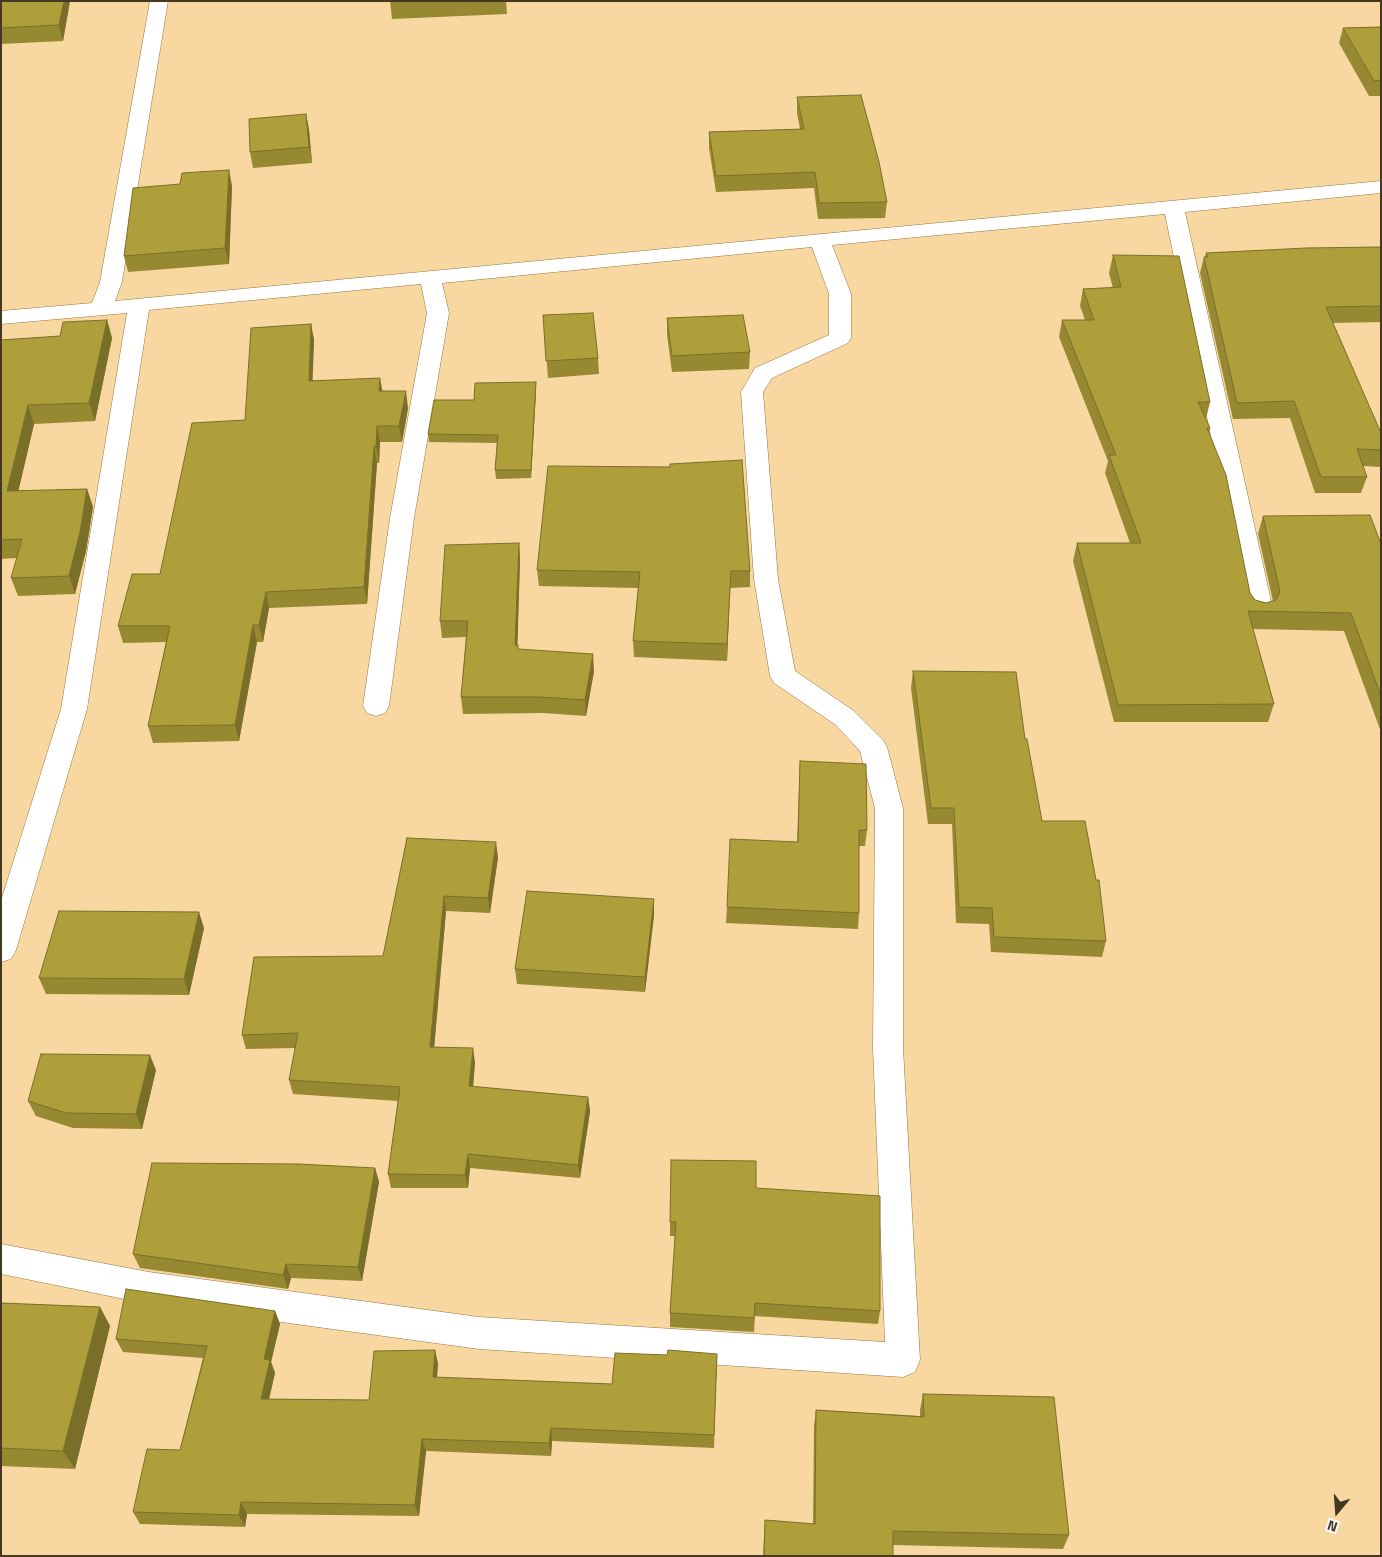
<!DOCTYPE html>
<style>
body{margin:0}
#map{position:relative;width:1382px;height:1557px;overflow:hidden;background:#f8d7a1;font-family:"Titillium Web",sans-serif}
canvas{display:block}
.frame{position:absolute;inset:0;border:2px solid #453822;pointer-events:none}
.north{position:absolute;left:1312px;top:1487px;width:50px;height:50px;-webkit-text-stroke:4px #fdfdfd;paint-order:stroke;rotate:198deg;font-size:14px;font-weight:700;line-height:20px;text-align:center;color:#453822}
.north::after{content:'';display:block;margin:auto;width:18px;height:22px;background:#453822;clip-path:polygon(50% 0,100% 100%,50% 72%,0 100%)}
</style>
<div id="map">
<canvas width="1382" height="1557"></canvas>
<div class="frame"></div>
<div class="north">N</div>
</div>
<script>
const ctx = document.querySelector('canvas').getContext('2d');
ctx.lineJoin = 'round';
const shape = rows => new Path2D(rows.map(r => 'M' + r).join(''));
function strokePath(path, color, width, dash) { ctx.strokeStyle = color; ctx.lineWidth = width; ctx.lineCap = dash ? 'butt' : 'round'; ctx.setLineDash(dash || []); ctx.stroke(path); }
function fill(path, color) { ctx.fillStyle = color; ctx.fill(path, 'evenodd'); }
const street = shape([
 [150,1,168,1,122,282,115,301,1381,181,1381,193,1185,212,1273,610,1269,616,1260,619,1251,616,1247,610,1165,214,832,245,851,294,851,338,848,343,772,378,763,392,778,579,795,671,854,711,883,740,887,747,903,808,903,1048,920,1360,915,1372,903,1377,479,1349,149,1304,1,1274,1,1244,149,1272,479,1317,885,1342,873,1048,875,808,860,751,836,725,774,683,770,676,754,579,741,392,755,368,829,335,829,294,812,247,442,283,449,313,414,518,389,706,385,713,376,716,367,713,363,706,390,518,427,313,421,284,149,310,87,709,16,950,11,959,1,962,1,901,61,709,127,313,1,324,1,311,92,303,100,282,150,1]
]);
strokePath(street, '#937542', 1);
fill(street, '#fff');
fill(shape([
 [1,1,70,1,63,41,1,44],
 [390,1,506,1,507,14,392,19],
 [1381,27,1381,96,1369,96,1339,43,1343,28],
 [797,97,887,202,885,218,818,219,814,188,716,192,709,148,709,132,800,129,797,113],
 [306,114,309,130,312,163,253,168,250,152],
 [232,186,229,264,128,272,124,256],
 [1381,247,1381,322,1333,323,1381,433,1381,467,1363,466,1367,477,1361,493,1315,493,1290,418,1233,419,1200,273,1204,257,1205,257,1206,253],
 [1113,255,1210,402,1206,419,1210,428,1209,433,1250,593,1255,600,1266,603,1273,601,1258,534,1263,516,1381,544,1381,732,1344,631,1253,629,1274,704,1268,722,1114,722,1073,561,1077,543,1130,543,1105,473,1108,461,1059,337,1062,320,1085,320,1080,306,1083,289,1113,288,1109,273],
 [543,315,598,358,599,374,548,378],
 [667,318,750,352,749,369,672,372,667,335],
 [107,320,112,338,95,421,34,424,18,491,87,489,93,507,86,551,75,594,18,596,11,578,17,558,1,559,1,340,60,336],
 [311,324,314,340,312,380,382,391,408,408,402,442,380,442,379,463,377,463,367,604,269,608,263,642,257,642,239,741,153,743,148,726,166,642,123,643,118,626,160,574,245,420],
 [536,390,531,478,496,479,495,470,497,443,429,442,428,434],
 [519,543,520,560,517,645,518,649,594,671,586,716,543,713,463,714,461,697,466,637,442,638,440,621],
 [537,570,750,571,750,587,730,588,727,661,634,657,633,641,638,588,539,586],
 [913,671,1025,739,1042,821,1106,941,1102,957,991,952,989,924,956,923,952,824,928,824,911,688],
 [800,761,867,830,865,846,859,846,859,913,858,929,726,923,727,907,797,842],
 [407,838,498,857,490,913,446,911,434,1047,475,1062,473,1087,588,1097,590,1111,580,1178,470,1168,468,1188,391,1188,388,1174,398,1101,293,1094,289,1080,295,1048,246,1049,242,1035,383,956],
 [654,899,654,915,645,992,517,984,515,969],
 [204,928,189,995,46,994,39,978],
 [156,1070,142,1129,73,1128,36,1116,28,1101],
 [375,1168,379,1182,362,1281,291,1278,288,1289,140,1268,133,1254],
 [756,1188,880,1311,878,1324,755,1316,754,1332,670,1327,670,1313,675,1236,670,1236,670,1222],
 [1,1303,100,1307,110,1326,75,1469,1,1466],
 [275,1311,280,1324,271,1362,275,1373,269,1399,369,1400,438,1363,437,1378,612,1384,667,1355,717,1354,714,1448,552,1441,551,1456,426,1451,419,1516,247,1514,245,1527,140,1524,133,1512,180,1450,203,1358,123,1352,116,1339],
 [923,1394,1069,1535,1063,1549,893,1545,893,1556,763,1556,765,1520,813,1524,814,1426,816,1410,920,1416,920,1410]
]), '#968932');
fill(shape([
 [64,1,70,1,63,41,59,25],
 [306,114,309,130,312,163,309,147],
 [229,170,232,186,229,264,225,248],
 [107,320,112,338,95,421,89,403],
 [311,324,314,340,312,397,309,381],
 [380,378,383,394,379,391],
 [536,382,536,390,531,478,531,470],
 [406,391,408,408,402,442,399,426],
 [28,405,34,424,14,510,7,491],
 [377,426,380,442,379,463,376,446],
 [374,446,377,463,367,604,364,587],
 [87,489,93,507,86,551,75,594,69,576],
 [519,543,520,560,517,662,515,645],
 [731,571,730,588,727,661,727,644],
 [266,592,269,608,263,642,259,625],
 [253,625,257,642,239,741,235,725],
 [593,654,594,671,586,716,585,700],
 [496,842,498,857,490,913,488,898],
 [444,896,446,911,433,1061,430,1047],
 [654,899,654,915,645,992,645,977],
 [199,912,204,928,189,995,184,979],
 [473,1048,475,1062,472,1100,469,1086],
 [150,1055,156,1070,142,1129,136,1114],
 [588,1097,590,1111,580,1178,578,1165],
 [468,1154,470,1168,468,1188,465,1175],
 [375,1168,379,1182,362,1281,358,1267],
 [286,1264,291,1278,288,1289,283,1275],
 [100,1307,110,1326,75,1469,63,1451],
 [275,1311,280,1324,271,1362,275,1373,266,1412,261,1399,264,1359],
 [435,1350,438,1363,436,1390,433,1377],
 [551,1428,552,1441,551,1456,549,1443],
 [422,1439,426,1451,419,1516,415,1505],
 [241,1502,247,1514,245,1527,239,1515]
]), '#7a6f29');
const building = shape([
 [1,1,64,1,59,25,1,28,1,1],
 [1381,27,1381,80,1374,81,1343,28,1381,27],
 [861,95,879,162,887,202,819,203,815,172,716,176,709,132,804,129,797,97,861,95],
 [306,114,309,147,250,152,249,119,306,114],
 [229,170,225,248,124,256,133,188,180,184,182,173,229,170],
 [1381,247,1381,306,1326,307,1381,433,1381,450,1357,449,1367,477,1321,477,1294,401,1237,403,1204,257,1208,257,1206,253,1306,248,1381,247],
 [1113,255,1179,256,1210,402,1198,402,1210,428,1207,428,1226,475,1250,593,1255,600,1266,603,1276,600,1280,592,1263,516,1370,515,1381,544,1381,696,1351,613,1248,611,1274,704,1118,705,1077,543,1141,543,1109,455,1116,455,1062,320,1094,320,1083,289,1121,287,1113,255],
 [593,313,598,358,546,361,543,315,593,313],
 [743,315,750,352,672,356,667,318,743,315],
 [107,320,89,403,28,405,7,491,87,489,80,532,69,576,11,578,22,539,1,540,1,340,60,336,63,322,107,320],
 [311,324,309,381,380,378,379,391,406,391,399,426,377,426,376,446,374,446,364,587,266,592,259,625,253,625,235,725,148,726,170,626,118,626,132,574,160,574,192,423,245,420,251,328,311,324],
 [536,382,531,470,495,470,498,435,428,434,434,400,474,400,475,383,536,382],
 [742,460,750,571,731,571,727,644,633,641,640,572,537,570,548,466,670,467,670,464,742,460],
 [519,543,515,645,518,645,518,649,593,654,585,700,541,697,461,697,468,621,440,621,445,545,519,543],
 [913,671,1016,672,1025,739,1027,739,1042,821,1085,821,1096,880,1099,880,1106,941,994,937,992,908,959,907,954,808,931,808,913,671],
 [800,761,866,764,867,830,859,830,859,913,727,907,730,839,798,842,800,761],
 [407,838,496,842,488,898,444,896,430,1047,473,1048,469,1086,588,1097,578,1165,468,1154,465,1175,388,1174,400,1087,289,1080,298,1033,242,1035,254,957,383,956,407,838],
 [527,891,654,899,645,977,515,969,527,891],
 [59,911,199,912,184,979,39,978,59,911],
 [41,1054,150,1055,136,1114,66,1113,28,1101,41,1054],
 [671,1160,756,1161,756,1188,880,1196,880,1311,755,1303,754,1318,670,1313,676,1222,670,1222,671,1160],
 [152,1163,299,1164,375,1168,358,1267,286,1264,283,1275,133,1254,152,1163],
 [126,1289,275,1311,264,1359,270,1360,261,1399,369,1400,374,1351,435,1350,433,1377,612,1384,615,1353,667,1355,668,1350,717,1354,714,1435,551,1428,549,1443,422,1439,415,1505,241,1502,239,1515,133,1512,147,1449,180,1450,207,1346,116,1339,126,1289],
 [1,1303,100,1307,63,1451,1,1448,1,1303],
 [923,1394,1054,1397,1069,1535,893,1531,893,1556,764,1556,765,1520,815,1524,816,1410,924,1417,923,1394]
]);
fill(building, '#af9f3a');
strokePath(building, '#7a6f29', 1);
</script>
